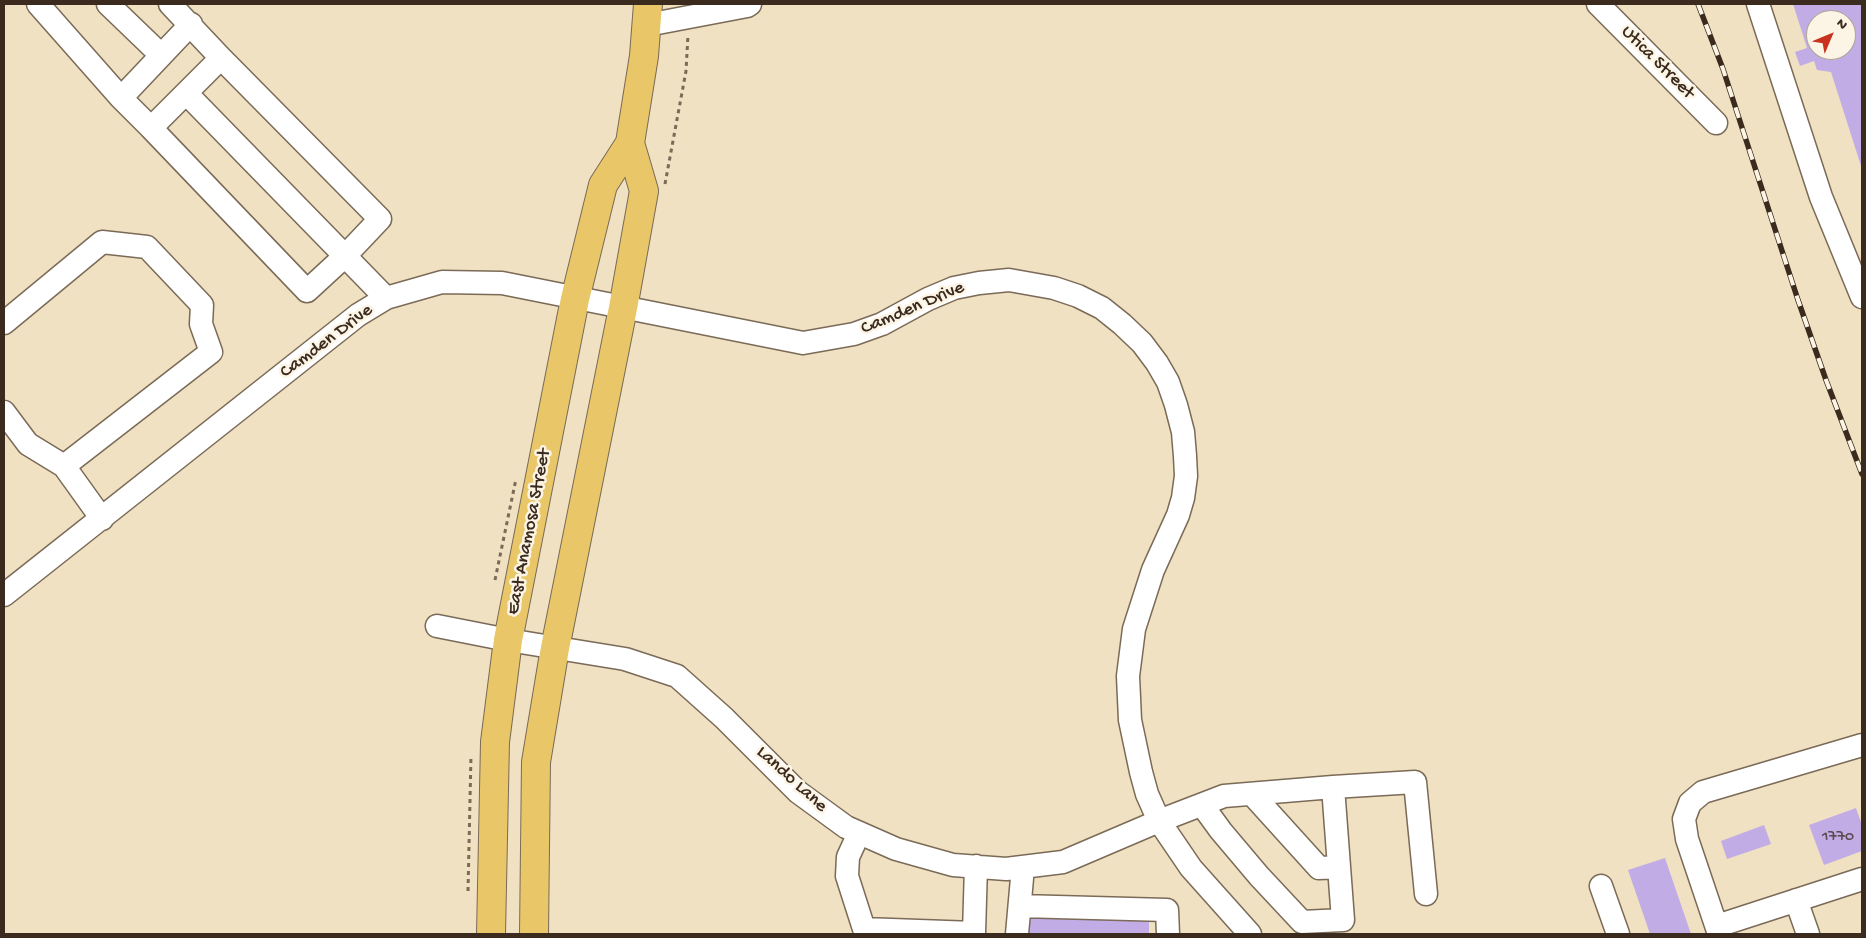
<!DOCTYPE html>
<style>
body{margin:0}
#map{position:relative;width:1866px;height:938px;overflow:hidden;background:#efe1c1;font-family:"Gochi Hand",sans-serif}
canvas{display:block}
.frame{position:absolute;inset:0;border:5px solid #3b2a1e;pointer-events:none}
.north{position:absolute;left:1806px;top:10px;width:50px;height:50px;box-sizing:border-box;background:#fcf5e5;border:1px solid #afa495;border-radius:50%;rotate:45deg;font-size:14px;font-weight:700;line-height:20px;text-align:center;color:#3b2a1e}
.north::after{content:'';display:block;margin:auto;width:18px;height:22px;background:#c8321e;clip-path:polygon(50% 0,100% 100%,50% 72%,0 100%)}
</style>
<div id="map">
<canvas width="1866" height="938"></canvas>
<div class="frame"></div>
<div class="north">N</div>
</div>
<script>
const ctx = document.querySelector('canvas').getContext('2d');
ctx.lineJoin = 'round';
function fill(path, color) { ctx.fillStyle = color; ctx.fill(path, 'evenodd'); }
const shape = rows => new Path2D(rows.map(r => 'M' + r).join(''));
function strokePath(path, color, width, dash) { ctx.strokeStyle = color; ctx.lineWidth = width; ctx.lineCap = dash ? 'butt' : 'round'; ctx.setLineDash(dash || []); ctx.stroke(path); }
function drawText(font, color, halo, rows, align = 'center') {
  ctx.font = font + ' "Gochi Hand",sans-serif'; ctx.lineWidth = 5; ctx.setLineDash([]); ctx.textBaseline = 'middle'; ctx.strokeStyle = halo; ctx.fillStyle = color; for (const [text, x, y, turn = 0] of rows) {
    ctx.save(); ctx.translate(x, y); ctx.rotate((+turn || 0) * Math.PI / 180); ctx.textAlign = isNaN(turn) ? turn : align; if (halo) ctx.strokeText(text, 0, 0); ctx.fillText(text, 0, 0); ctx.restore();
  }
}
fill(shape([
 [1793,4,1862,4,1862,169,1831,72,1817,70,1814,61,1800,66,1795,52,1807,48],
 [1816,20,1846,20,1846,50,1816,50],
 [1856,808,1862,825,1862,851,1824,865,1809,825],
 [1764,825,1771,844,1727,859,1721,841],
 [1665,858,1691,934,1650,934,1628,870],
 [1149,915,1149,934,1029,934,1029,916]
]), '#c2ace6');
const minor = shape([
 [38,4,121,98,191,24],
 [108,4,161,55],
 [170,4,221,58,186,93,386,298],
 [1598,4,1716,123],
 [1758,4,1821,197,1862,297],
 [647,25,747,6,750,4],
 [121,98,151,128,186,93],
 [151,128,307,291,345,256,380,219,221,58],
 [4,323,102,242,147,247,202,305,201,324,211,352,64,466],
 [4,412,28,444,64,466,102,519],
 [4,595,358,315,386,298,442,282,502,283,803,343,854,334,882,324,928,299,954,288,979,283,1009,280,1054,288,1078,296,1102,308,1122,324,1142,343,1157,363,1168,382,1176,405,1183,432,1185,456,1186,476,1183,498,1178,515,1153,570,1134,629,1128,676,1130,720,1141,772,1147,794,1159,821,1191,868,1250,934],
 [437,626,508,640,625,659,677,676,724,718,798,792,846,827,896,849,953,865,1006,869,1063,862,1159,821,1224,796,1333,787,1415,782,1426,894],
 [1252,794,1319,868,1339,867],
 [1202,805,1221,831,1259,876,1302,922,1343,920,1333,787],
 [859,833,848,857,847,876,864,929,974,933,976,866],
 [1601,886,1618,934],
 [1796,900,1808,934],
 [1020,906,1167,910,1168,934],
 [1717,926,1862,879],
 [1017,934,1023,867],
 [1719,934,1687,839,1684,819,1690,803,1703,792,1862,745]
]);
const major = shape([
 [491,934,495,742,508,640,575,299,603,185,630,143,644,56,648,4],
 [534,934,536,762,555,648,623,308,644,191,630,143]
]);
strokePath(minor, '#7a6a57', 25);
strokePath(major, '#7a6a57', 30);
strokePath(shape([
 [665,184,686,71,688,35],
 [495,580,516,479],
 [468,891,471,755]
]), '#7a6a57', 3, [4, 4]);
strokePath(minor, '#fff', 22);
strokePath(major, '#e9c769', 28);
const rail = shape([
 [1698,4,1723,69,1798,300,1826,380,1862,474]
]);
strokePath(rail, '#3b2a1e', 5.5);
strokePath(rail, '#fcf5e5', 4, [11]);
drawText('16px', '#5d4a50', null, [
 ["1770",1838,838]
]);
drawText('19px', '#3b2a1e', '#fcf5e5', [
 ["Utica Street",1657,63,45],
 ["Camden Drive",913,309,-23],
 ["Camden Drive",327,342,-37],
 ["East Anamosa Street",530,532,-79],
 ["Lando Lane",791,780,42]
]);
</script>
